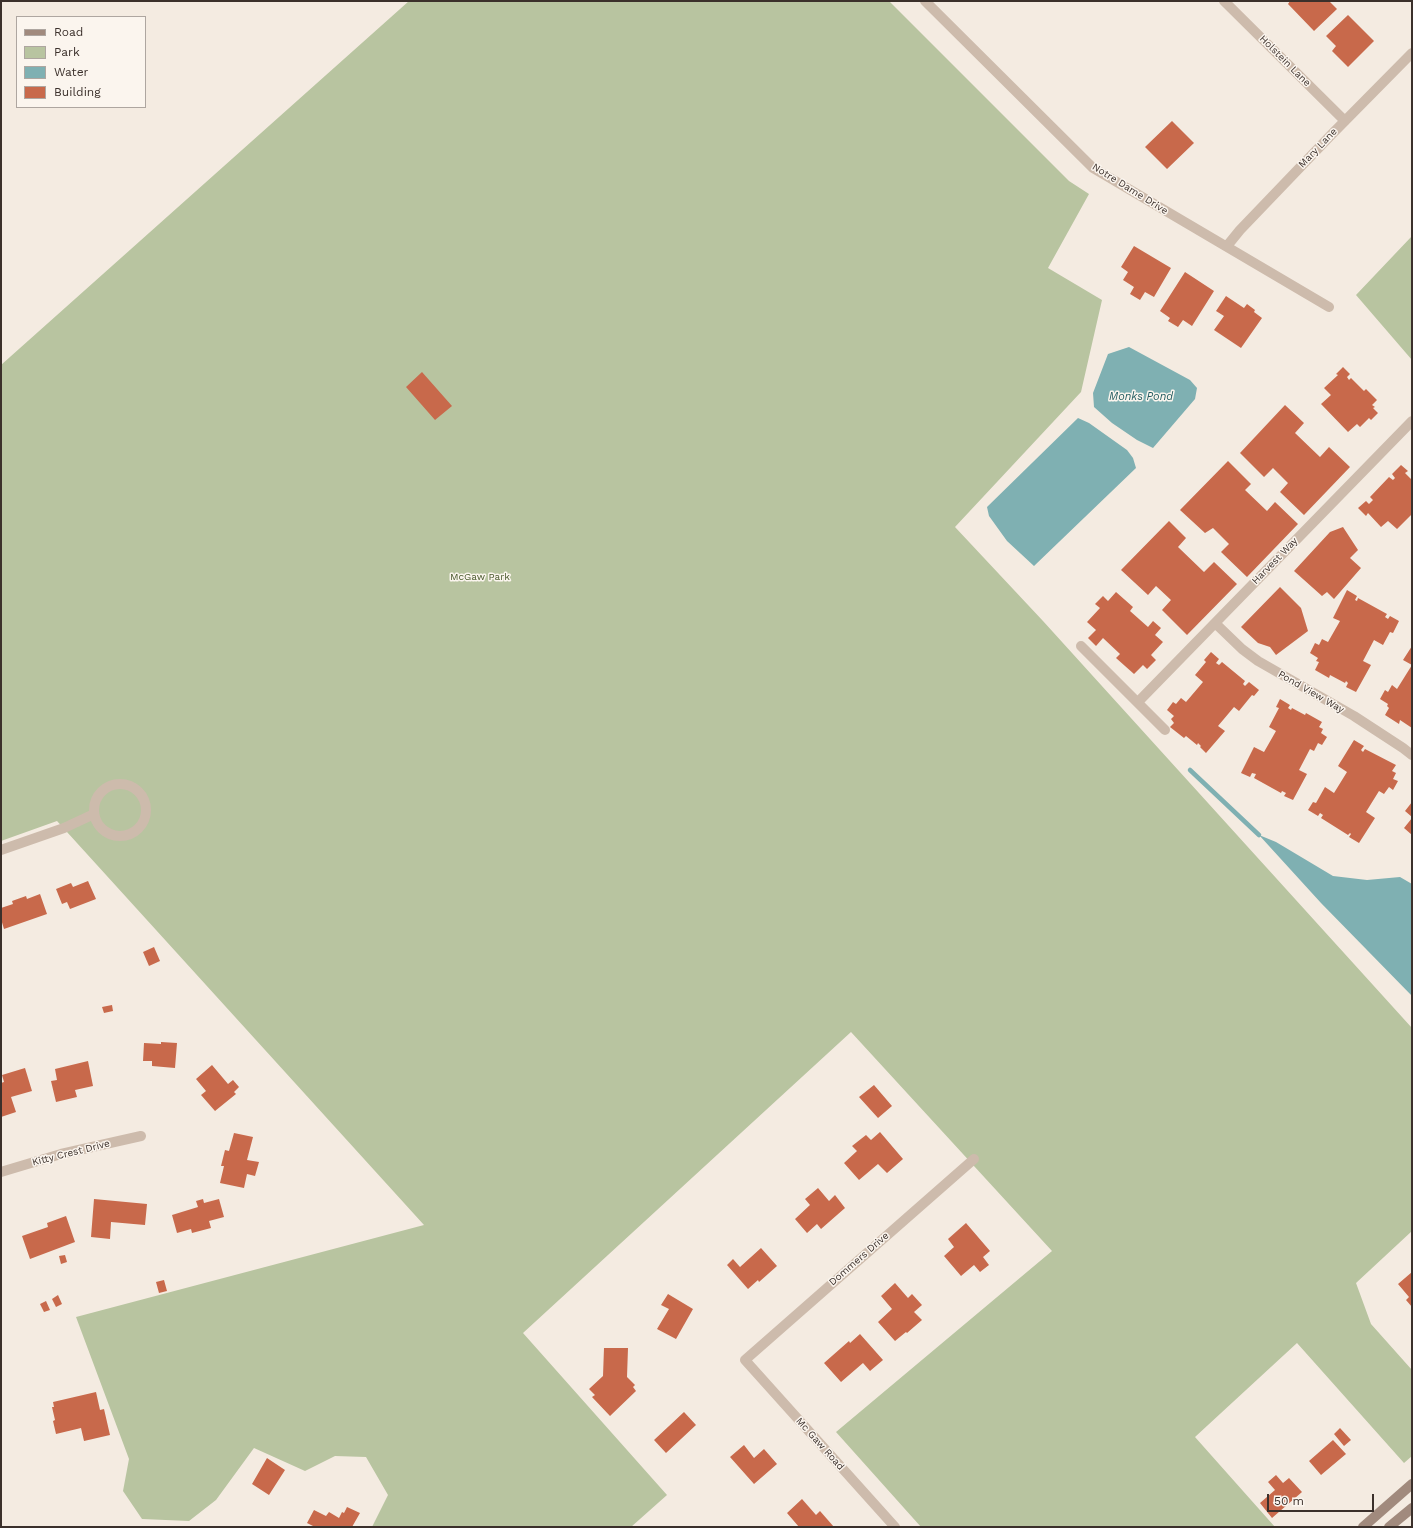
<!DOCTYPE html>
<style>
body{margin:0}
#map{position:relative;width:1413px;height:1528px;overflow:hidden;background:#f4ebe1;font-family:"Work Sans",sans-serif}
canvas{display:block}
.frame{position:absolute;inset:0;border:2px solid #3b302b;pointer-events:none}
.legend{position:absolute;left:16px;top:16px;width:130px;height:92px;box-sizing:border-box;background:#fbf5ee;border:1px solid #aea6a0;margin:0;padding:5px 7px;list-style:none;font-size:12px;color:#3b302b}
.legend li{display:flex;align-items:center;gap:8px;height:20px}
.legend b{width:20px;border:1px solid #aea6a0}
.scale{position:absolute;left:1267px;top:1494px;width:107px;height:18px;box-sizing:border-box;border:2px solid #3b302b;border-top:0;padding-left:5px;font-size:12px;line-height:14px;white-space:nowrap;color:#3b302b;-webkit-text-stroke:3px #fbf5ee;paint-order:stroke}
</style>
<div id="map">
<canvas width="1413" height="1528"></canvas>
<div class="frame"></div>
<ul class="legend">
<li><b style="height:5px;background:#a18a7d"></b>Road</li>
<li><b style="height:11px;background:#b8c4a0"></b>Park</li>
<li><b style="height:11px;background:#7fb0b2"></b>Water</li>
<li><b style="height:11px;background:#c8694b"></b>Building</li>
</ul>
<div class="scale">50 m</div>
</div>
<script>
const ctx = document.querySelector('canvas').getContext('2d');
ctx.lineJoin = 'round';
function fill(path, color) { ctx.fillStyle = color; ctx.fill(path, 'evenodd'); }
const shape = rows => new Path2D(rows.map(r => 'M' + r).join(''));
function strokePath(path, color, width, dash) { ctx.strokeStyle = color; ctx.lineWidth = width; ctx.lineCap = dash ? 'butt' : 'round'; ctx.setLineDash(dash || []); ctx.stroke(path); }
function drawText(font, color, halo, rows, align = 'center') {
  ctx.font = font + ' "Work Sans",sans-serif'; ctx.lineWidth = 3; ctx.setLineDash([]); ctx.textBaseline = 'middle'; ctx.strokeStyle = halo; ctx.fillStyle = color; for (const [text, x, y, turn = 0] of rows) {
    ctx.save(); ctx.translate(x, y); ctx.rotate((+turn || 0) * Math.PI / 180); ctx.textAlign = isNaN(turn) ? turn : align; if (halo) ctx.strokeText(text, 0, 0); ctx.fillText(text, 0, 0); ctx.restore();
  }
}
fill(shape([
 [409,1,889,1,1069,181,1089,194,1048,268,1102,300,1081,392,955,527,1043,621,1412,1028,1412,1231,1356,1283,1371,1324,1412,1370,1412,1456,1404,1463,1297,1343,1195,1437,1275,1527,921,1527,836,1432,1052,1251,851,1032,523,1333,667,1495,631,1527,372,1527,388,1495,366,1457,335,1456,305,1471,254,1448,216,1500,189,1521,142,1519,123,1491,129,1459,76,1317,424,1225,57,821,1,841,1,365],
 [1412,236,1412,360,1356,295]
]), '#b8c4a0');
fill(shape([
 [1129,347,1190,380,1197,388,1195,399,1153,448,1137,440,1112,423,1094,407,1093,393,1108,354],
 [1078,418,1089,423,1127,450,1133,458,1136,468,1034,566,1007,541,989,516,987,507],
 [1259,835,1276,842,1333,876,1367,880,1400,877,1412,884,1412,996,1321,903]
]), '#7fb0b2');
strokePath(shape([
 [1190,770,1259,835]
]), '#7fb0b2', 4.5);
fill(shape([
 [1290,1,1329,1,1337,9,1314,31,1288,4],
 [1348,15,1374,41,1348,67,1332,51,1336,46,1326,36],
 [1172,121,1194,143,1167,169,1145,147],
 [1134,246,1171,268,1154,297,1145,292,1140,300,1130,294,1134,287,1123,280,1128,272,1121,267],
 [1185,272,1214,291,1192,326,1183,320,1178,327,1168,321,1170,318,1160,311],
 [1226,296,1244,308,1247,304,1255,310,1254,312,1262,318,1241,348,1214,330,1224,316,1216,311],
 [1343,367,1350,374,1347,377,1349,380,1351,378,1364,391,1366,389,1377,400,1372,405,1375,407,1373,408,1378,413,1371,420,1369,418,1360,427,1357,424,1348,432,1321,404,1331,395,1324,388,1338,375,1336,374],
 [422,372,452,406,435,420,406,387],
 [1285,405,1304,423,1295,433,1320,457,1329,447,1350,467,1304,515,1280,492,1288,483,1273,468,1264,477,1240,453],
 [1228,461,1251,484,1245,490,1267,511,1275,502,1298,524,1247,577,1221,552,1229,544,1213,528,1205,533,1180,510],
 [1401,465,1408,471,1405,473,1412,480,1412,514,1397,529,1388,521,1381,527,1368,513,1366,516,1358,508,1366,501,1369,504,1373,500,1370,497,1389,477,1393,480,1395,478,1392,474],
 [1169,521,1186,538,1178,547,1204,572,1214,562,1237,584,1187,635,1162,610,1171,600,1156,586,1148,595,1121,570],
 [1343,527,1358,550,1350,558,1361,568,1334,599,1327,592,1322,596,1294,571,1330,532],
 [1280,587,1301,608,1308,631,1276,655,1270,647,1258,643,1241,627],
 [1347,590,1357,596,1355,600,1357,601,1358,598,1387,614,1385,617,1388,619,1390,616,1399,621,1393,633,1390,632,1383,645,1374,640,1363,661,1371,665,1356,692,1346,687,1348,683,1346,681,1345,683,1330,675,1329,678,1315,670,1319,662,1316,661,1318,658,1310,653,1315,643,1319,645,1322,639,1328,642,1340,621,1333,618],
 [1116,592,1133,607,1130,611,1148,627,1153,621,1161,628,1155,635,1163,642,1151,655,1156,660,1147,669,1143,665,1134,674,1116,658,1120,654,1103,638,1096,646,1088,638,1096,630,1087,622,1100,608,1095,604,1103,596,1108,601],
 [1412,646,1412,665,1403,660],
 [1211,652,1219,659,1216,663,1219,665,1222,662,1245,681,1243,684,1245,686,1249,682,1259,690,1254,696,1252,695,1239,711,1234,707,1218,726,1225,731,1206,753,1200,747,1201,746,1198,743,1197,745,1186,736,1184,738,1170,727,1174,723,1171,719,1174,716,1167,710,1173,702,1176,704,1181,698,1186,702,1203,682,1195,675,1206,662,1204,660],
 [1412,665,1412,728,1400,720,1399,724,1385,715,1389,708,1387,706,1388,704,1380,699,1385,690,1388,692,1392,685,1397,689],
 [1280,699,1290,705,1288,708,1291,710,1292,708,1305,715,1306,713,1322,722,1319,727,1323,729,1321,733,1327,737,1322,745,1318,743,1314,751,1310,749,1299,770,1307,774,1293,800,1284,796,1286,793,1282,791,1281,793,1254,778,1256,774,1252,773,1250,777,1241,773,1254,747,1264,752,1276,731,1269,727,1279,708,1276,707],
 [1354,740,1364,746,1361,750,1363,752,1365,749,1396,765,1392,771,1396,773,1393,779,1398,781,1393,790,1389,787,1384,794,1379,791,1366,812,1375,818,1359,843,1349,837,1351,834,1350,833,1348,835,1321,818,1323,815,1320,813,1318,816,1308,810,1313,802,1316,803,1325,787,1334,793,1347,772,1338,766],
 [1412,802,1412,817,1405,811],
 [1412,818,1412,835,1404,828],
 [88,881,96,899,70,909,67,902,62,904,56,889,71,883,73,887],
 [40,894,47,914,4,929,1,919,1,908,13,904,12,901,26,896,27,899],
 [154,947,160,961,149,966,143,952],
 [112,1005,113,1011,104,1013,102,1007],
 [161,1042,177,1043,175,1068,152,1066,152,1061,143,1061,144,1043,161,1044],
 [88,1061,93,1086,75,1090,77,1097,56,1102,51,1081,57,1080,55,1069],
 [212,1065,228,1084,233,1080,239,1087,234,1092,236,1094,215,1111,201,1095,206,1091,196,1079],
 [25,1068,32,1091,11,1097,16,1112,1,1117,1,1083,4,1082,2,1075],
 [874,1085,892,1106,878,1118,859,1097],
 [880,1132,903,1159,887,1173,878,1164,859,1180,844,1163,857,1151,852,1146,866,1135,871,1140],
 [234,1133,253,1137,247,1160,259,1162,255,1176,247,1174,244,1188,220,1183,224,1166,221,1166,225,1150,229,1151],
 [818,1188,829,1201,835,1195,845,1208,821,1229,817,1224,807,1233,795,1219,810,1205,805,1199],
 [94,1199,147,1204,145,1225,111,1222,110,1239,91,1237],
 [203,1199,204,1203,219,1199,224,1217,209,1221,211,1228,192,1233,191,1229,177,1233,172,1215,198,1207,196,1201],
 [66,1216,75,1242,30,1259,22,1236,48,1227,47,1223],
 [966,1223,990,1251,983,1257,989,1265,980,1272,974,1265,961,1276,944,1256,954,1247,948,1239],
 [761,1248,777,1266,759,1282,758,1280,748,1289,727,1265,733,1259,740,1267],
 [65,1255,67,1262,61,1264,59,1256],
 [1412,1272,1412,1307,1406,1300,1409,1297,1398,1284],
 [164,1280,167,1291,159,1293,156,1282],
 [895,1283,908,1298,912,1294,922,1305,914,1312,922,1320,907,1333,906,1332,895,1341,878,1322,892,1309,881,1296],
 [668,1294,693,1309,676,1339,657,1329,669,1309,661,1305],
 [58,1295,62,1304,56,1307,52,1299],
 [46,1301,50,1310,44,1312,40,1304],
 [860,1334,883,1360,870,1371,863,1363,841,1382,824,1363,849,1341,850,1343],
 [604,1348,628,1348,627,1377,635,1385,633,1387,636,1391,610,1416,592,1397,595,1395,589,1389,603,1376],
 [96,1392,100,1410,104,1409,110,1435,84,1441,81,1428,56,1434,53,1421,55,1420,52,1407,54,1407,53,1402],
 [684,1412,696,1425,666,1453,654,1440],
 [1340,1428,1351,1440,1344,1446,1334,1434],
 [1333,1440,1346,1454,1321,1475,1309,1461],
 [744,1445,754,1458,764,1449,777,1464,754,1484,730,1457],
 [267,1458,285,1470,269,1495,252,1484],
 [1276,1475,1283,1483,1289,1478,1302,1492,1272,1518,1260,1503,1275,1490,1268,1482],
 [802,1499,816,1515,820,1511,834,1527,799,1527,787,1513],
 [347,1507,360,1513,352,1527,315,1527,307,1523,314,1510,326,1516,329,1512,339,1518,342,1512,344,1513]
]), '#c8694b');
strokePath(shape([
 [925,1,1093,168,1329,307],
 [1224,1,1345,121],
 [1227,246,1240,230,1332,134,1412,53],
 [1215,623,1242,649,1258,661,1354,716,1403,748,1412,755],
 [1081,646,1165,730],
 [1138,702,1412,421],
 '94 810a26 26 0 1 1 52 0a26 26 0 1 1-52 0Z',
 [1,850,64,828,94,814],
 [1,1172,61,1154,141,1136],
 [895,1527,745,1360,974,1159]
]), '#cdbbac', 10);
strokePath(shape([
 [1363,1527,1412,1484],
 [1389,1527,1412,1508]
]), '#a18a7d', 10);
drawText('10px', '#3b302b', '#fbf5ee', [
 ["Holstein Lane",1285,61,45],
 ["Mary Lane",1318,148,-46],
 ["Notre Dame Drive",1130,189,32],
 ["Harvest Way",1275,561,-46],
 ["Pond View Way",1311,692,30],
 ["Kitty Crest Drive",71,1153,-14],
 ["Dommers Drive",859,1259,-41],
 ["Mc Gaw Road",820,1444,48]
]);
drawText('10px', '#4a5a2e', '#fbf5ee', [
 ["McGaw Park",480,577]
]);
drawText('italic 11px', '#1f5a5e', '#fbf5ee', [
 ["Monks Pond",1141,397]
]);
</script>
